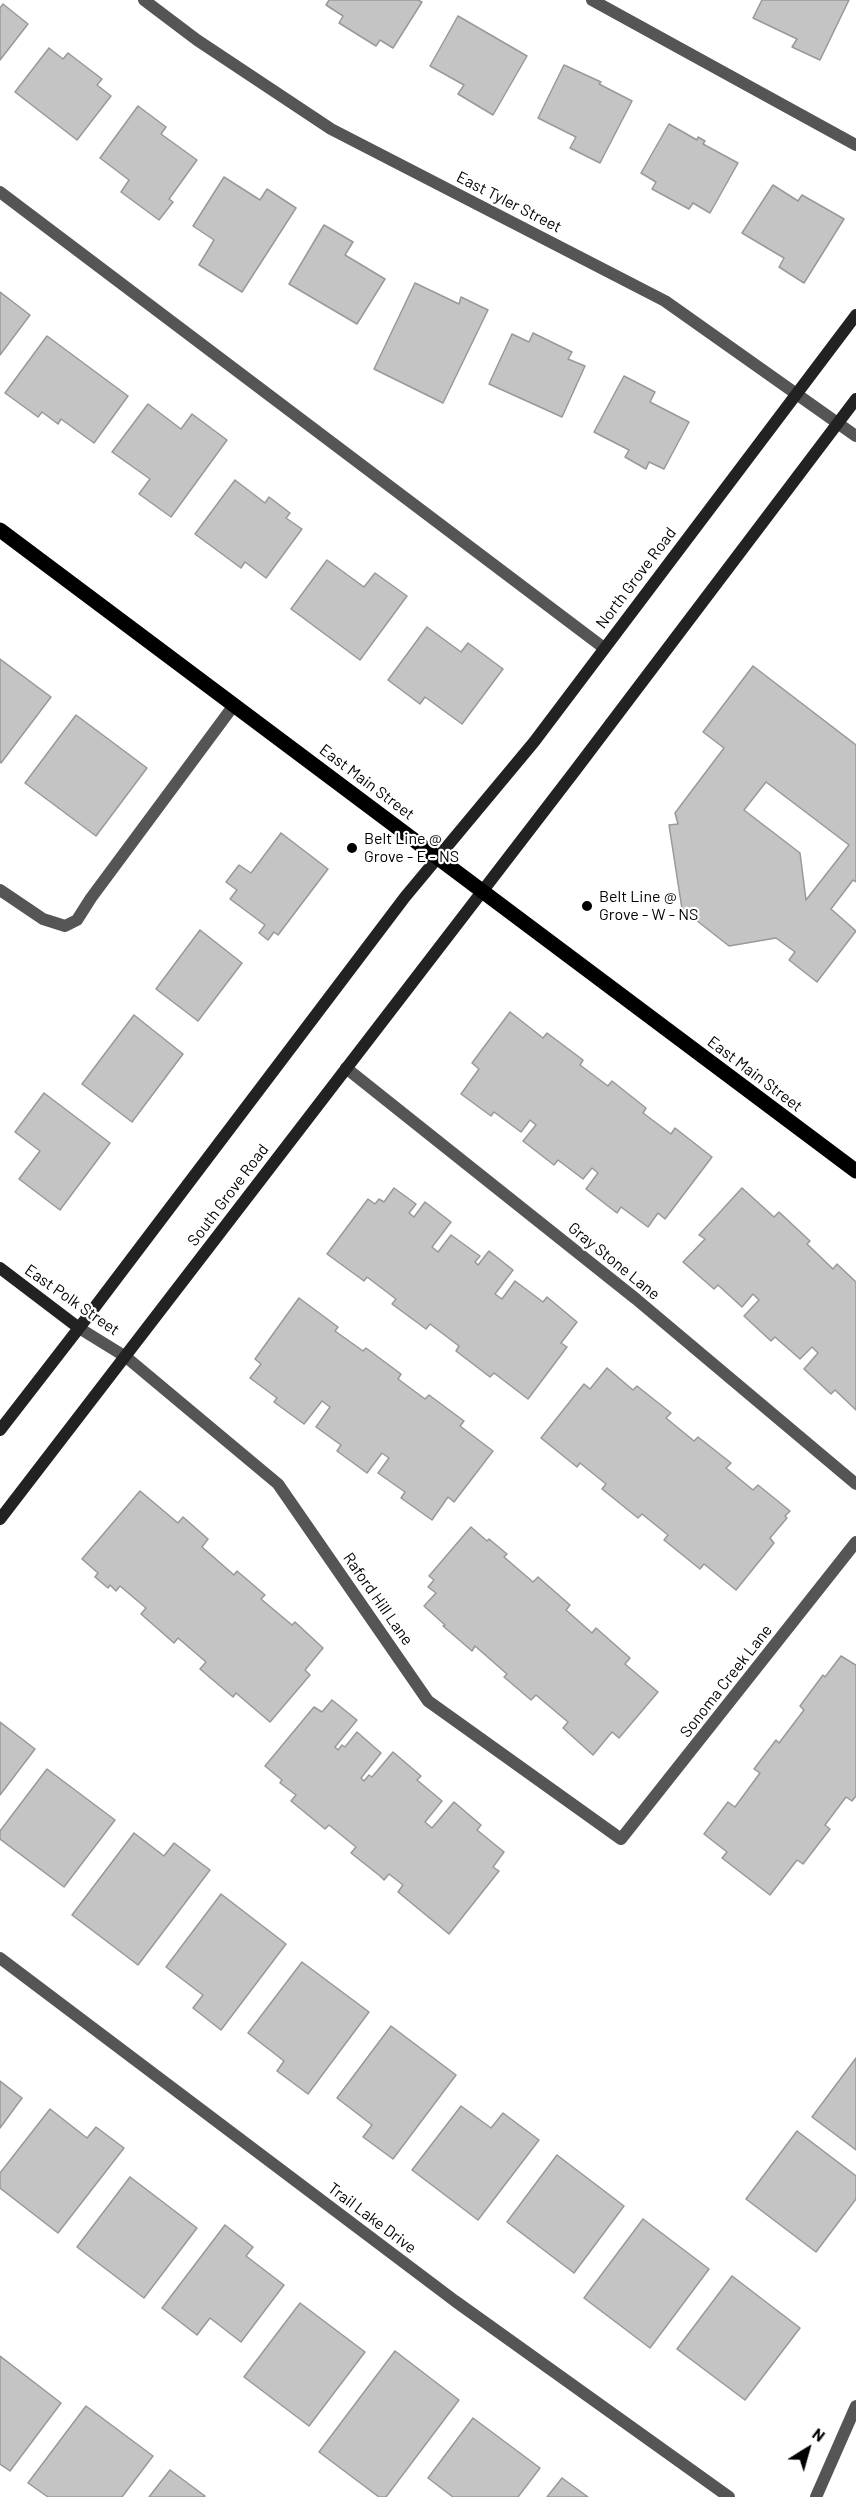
<!DOCTYPE html>
<style>
body{margin:0}
#map{position:relative;width:856px;height:2497px;overflow:hidden;background:#fff;font-family:Barlow,sans-serif}
canvas{display:block}
.north{position:absolute;left:778px;top:2419px;width:60px;height:60px;-webkit-text-stroke:4px #fff;paint-order:stroke;rotate:37deg;font-size:16px;font-weight:700;line-height:24px;text-align:center;color:#000}
.north::after{content:'';display:block;margin:auto;width:21px;height:27px;background:#000;clip-path:polygon(50% 0,100% 100%,50% 72%,0 100%)}
</style>
<div id="map">
<canvas width="856" height="2497"></canvas>
<div class="north">N</div>
</div>
<script>
const ctx = document.querySelector('canvas').getContext('2d');
ctx.lineJoin = 'round';
function fill(path, color) { ctx.fillStyle = color; ctx.fill(path, 'evenodd'); }
const shape = rows => new Path2D(rows.map(r => 'M' + r).join(''));
function strokePath(path, color, width, dash) { ctx.strokeStyle = color; ctx.lineWidth = width; ctx.lineCap = dash ? 'butt' : 'round'; ctx.setLineDash(dash || []); ctx.stroke(path); }
function drawText(font, color, halo, rows, align = 'center') {
  ctx.font = font + ' Barlow,sans-serif'; ctx.lineWidth = 4.5; ctx.setLineDash([]); ctx.textBaseline = 'middle'; ctx.strokeStyle = halo; ctx.fillStyle = color; for (const [text, x, y, turn = 0] of rows) {
    ctx.save(); ctx.translate(x, y); ctx.rotate((+turn || 0) * Math.PI / 180); ctx.textAlign = isNaN(turn) ? turn : align; if (halo) ctx.strokeText(text, 0, 0); ctx.fillText(text, 0, 0); ctx.restore();
  }
}
const building = shape([
 [329,0,418,0,422,2,393,48,380,40,376,46,339,23,343,16,326,5,329,0],
 [762,0,849,0,820,60,792,47,797,39,753,18,762,0],
 [3,4,28,24,0,60,0,8,3,4],
 [458,16,527,56,493,115,458,94,464,85,430,66,458,16],
 [49,48,63,59,68,53,102,79,97,85,111,96,77,140,15,92,49,48],
 [564,65,601,82,599,84,632,101,600,163,570,148,576,137,538,118,564,65],
 [138,106,166,127,161,134,197,160,169,199,173,202,159,220,121,192,129,180,100,158,138,106],
 [669,124,697,140,698,137,705,141,703,144,738,163,710,213,693,203,689,209,652,189,656,182,641,173,669,124],
 [224,177,260,200,267,189,296,208,242,292,199,265,214,240,193,226,224,177],
 [773,185,798,201,802,195,844,219,804,283,779,267,784,258,742,233,773,185],
 [324,225,353,242,345,255,385,279,357,324,289,284,324,225],
 [415,283,459,304,461,297,488,310,443,403,374,369,415,283],
 [0,292,30,315,0,355,0,292],
 [533,333,572,352,568,359,585,366,562,417,489,384,512,334,529,342,533,333],
 [47,336,128,396,94,443,61,419,58,424,42,412,38,417,5,393,47,336],
 [624,376,655,392,650,402,689,422,664,469,649,462,646,469,625,457,629,450,594,432,624,376],
 [148,404,181,429,192,414,227,440,171,517,139,494,150,479,112,452,148,404],
 [235,480,265,503,269,497,290,513,286,518,302,529,266,578,245,562,241,568,195,534,235,480],
 [327,560,364,587,375,573,407,596,360,660,291,609,327,560],
 [427,627,461,652,468,643,503,669,462,724,425,697,420,704,388,680,427,627],
 [0,659,51,697,1,763,0,762,0,659],
 [753,666,856,745,856,882,853,880,831,909,856,931,817,982,789,960,795,952,776,938,729,946,682,909,669,825,678,824,675,813,724,748,703,732,753,666],
 [766,782,849,845,806,900,800,853,744,810,766,782],
 [76,715,147,768,96,836,25,783,76,715],
 [281,833,328,869,278,935,274,932,268,940,259,933,265,925,230,899,237,890,226,882,239,865,251,873,281,833],
 [200,930,242,963,198,1021,156,989,200,930],
 [510,1012,543,1038,547,1033,583,1060,580,1065,608,1086,612,1081,646,1108,643,1113,671,1134,675,1128,712,1157,665,1219,658,1213,648,1227,621,1207,617,1213,586,1189,598,1173,592,1168,583,1179,558,1160,554,1165,523,1141,536,1125,530,1120,521,1132,494,1112,491,1116,461,1094,479,1069,472,1063,510,1012],
 [134,1015,183,1054,132,1122,82,1084,134,1015],
 [44,1093,110,1143,60,1210,19,1179,40,1151,15,1132,44,1093],
 [394,1188,416,1204,409,1213,414,1217,425,1202,451,1222,432,1247,438,1252,451,1235,480,1256,475,1262,478,1265,489,1251,513,1270,495,1294,502,1299,515,1281,543,1302,547,1297,577,1322,561,1343,567,1347,528,1399,494,1373,490,1377,456,1351,459,1346,430,1324,426,1329,392,1304,396,1299,367,1277,364,1281,327,1254,368,1199,375,1204,379,1199,384,1202,394,1188],
 [742,1188,774,1217,779,1212,810,1241,807,1244,833,1269,837,1264,856,1282,856,1410,835,1390,831,1394,804,1369,818,1353,812,1347,800,1359,775,1337,771,1341,744,1316,759,1300,753,1294,742,1307,718,1285,714,1289,683,1262,705,1239,699,1235,742,1188],
 [299,1298,338,1327,335,1331,363,1351,366,1348,401,1374,398,1379,425,1399,429,1395,464,1421,460,1426,493,1451,454,1502,448,1497,432,1520,401,1498,405,1492,378,1473,389,1458,382,1453,367,1473,337,1451,341,1445,316,1427,330,1407,322,1401,304,1424,274,1402,277,1398,250,1378,261,1364,255,1359,299,1298],
 [607,1368,633,1390,637,1386,671,1413,666,1418,694,1441,698,1437,731,1463,726,1468,753,1490,758,1485,790,1511,785,1516,787,1518,770,1538,774,1543,736,1590,704,1564,700,1569,664,1540,668,1535,642,1514,638,1518,602,1489,606,1484,580,1463,577,1467,541,1438,584,1384,590,1389,607,1368],
 [140,1491,178,1523,183,1517,208,1539,202,1547,234,1575,237,1571,265,1595,261,1599,292,1625,295,1622,323,1648,305,1670,310,1675,270,1722,236,1693,233,1697,200,1669,206,1662,178,1638,174,1643,141,1614,146,1608,120,1586,116,1591,110,1585,108,1588,95,1577,98,1573,82,1559,140,1491],
 [471,1527,487,1541,489,1539,507,1554,504,1557,533,1582,538,1577,570,1605,566,1610,592,1633,596,1628,630,1658,625,1664,658,1692,619,1738,612,1732,593,1755,563,1728,568,1722,536,1695,531,1700,504,1677,507,1674,475,1646,472,1651,443,1626,445,1625,424,1606,436,1593,428,1587,434,1580,429,1576,471,1527],
 [841,1656,856,1665,856,1796,852,1801,846,1797,825,1825,830,1829,803,1864,797,1860,770,1895,722,1858,727,1852,704,1834,728,1802,735,1807,760,1773,754,1769,776,1740,779,1743,804,1710,800,1706,823,1675,825,1677,841,1656],
 [332,1700,357,1720,335,1747,338,1750,342,1745,345,1747,357,1732,381,1753,361,1778,364,1781,369,1775,372,1777,393,1752,421,1776,417,1780,442,1801,425,1822,432,1828,454,1802,481,1825,477,1830,504,1852,493,1867,499,1871,449,1934,398,1892,403,1885,389,1874,384,1880,380,1876,351,1853,356,1847,329,1825,325,1829,291,1801,296,1795,280,1783,282,1780,265,1766,314,1707,322,1712,332,1700],
 [0,1722,35,1749,0,1795,0,1722],
 [47,1769,115,1820,64,1887,0,1839,0,1831,47,1769],
 [134,1833,164,1856,174,1843,210,1870,138,1965,72,1915,134,1833],
 [221,1894,286,1944,221,2030,193,2008,203,1995,166,1967,221,1894],
 [302,1962,369,2012,308,2094,277,2071,284,2061,248,2033,302,1962],
 [391,2026,456,2075,393,2159,363,2137,372,2125,337,2098,391,2026],
 [856,2058,856,2150,812,2117,856,2058],
 [0,2081,22,2098,0,2128,0,2081],
 [461,2106,491,2128,503,2113,539,2140,478,2220,412,2170,461,2106],
 [50,2109,87,2138,96,2127,124,2148,58,2233,0,2188,0,2173,50,2109],
 [797,2131,856,2176,856,2199,816,2252,746,2199,797,2131],
 [557,2155,624,2206,574,2273,507,2222,557,2155],
 [130,2177,197,2228,144,2298,77,2247,130,2177],
 [643,2219,709,2269,650,2348,584,2298,643,2219],
 [225,2225,253,2247,246,2256,284,2285,241,2342,210,2318,197,2335,162,2308,225,2225],
 [732,2276,800,2328,745,2400,677,2349,732,2276],
 [300,2303,365,2352,309,2426,244,2377,300,2303],
 [395,2351,459,2400,386,2497,379,2497,319,2452,395,2351],
 [0,2356,61,2403,10,2471,0,2464,0,2356],
 [86,2406,153,2456,122,2497,48,2497,28,2483,86,2406],
 [473,2418,540,2468,518,2497,453,2497,428,2478,473,2418],
 [170,2470,205,2496,204,2497,149,2497,170,2470],
 [562,2478,588,2497,547,2497,562,2478]
]);
fill(building, '#c4c4c4');
strokePath(building, '#999', 1.5);
strokePath(shape([
 [592,0,856,145],
 [0,192,604,648],
 [0,890,43,919,65,926,77,920,91,898,234,705]
]), '#555', 12);
strokePath(shape([
 [144,0,197,40,331,129,665,301,856,436],
 [346,1068,636,1299,856,1484],
 [79,1328,126,1357,278,1484,428,1701,621,1839,856,1542],
 [0,1958,455,2301,729,2497],
 [816,2497,856,2406]
]), '#555', 12);
strokePath(shape([
 [0,1268,79,1328],
 [0,1430,79,1328,405,897,534,742,856,315],
 [0,1519,574,772,856,399]
]), '#222', 12);
strokePath(shape([
 [0,530,856,1171]
]), '#000', 15);
for (const [x, y, r, color] of [
 [352,848,6,"#000"],
 [587,906,6,"#000"]
]) { const dot = new Path2D(); dot.arc(x, y, r, 0, 2 * Math.PI); ctx.fillStyle = color; ctx.fill(dot); strokePath(dot, '#fff', 2); }
drawText('16px', '#000', '#fff', [
 ["East Tyler Street",509,202,27],
 ["North Grove Road",636,578,-53],
 ["East Main Street",367,782,37],
 ["East Main Street",755,1074,37],
 ["South Grove Road",228,1195,-53],
 ["Gray Stone Lane",614,1261,39],
 ["East Polk Street",72,1300,35],
 ["Raford Hill Lane",378,1599,55],
 ["Sonoma Creek Lane",726,1681,-52],
 ["Trail Lake Drive",372,2218,37]
]);
drawText('16px', '#000', '#fff', [
 ["Belt Line @",364,839],
 ["Grove - E - NS",364,857],
 ["Belt Line @",599,897],
 ["Grove - W - NS",599,915]
], 'left');
</script>
